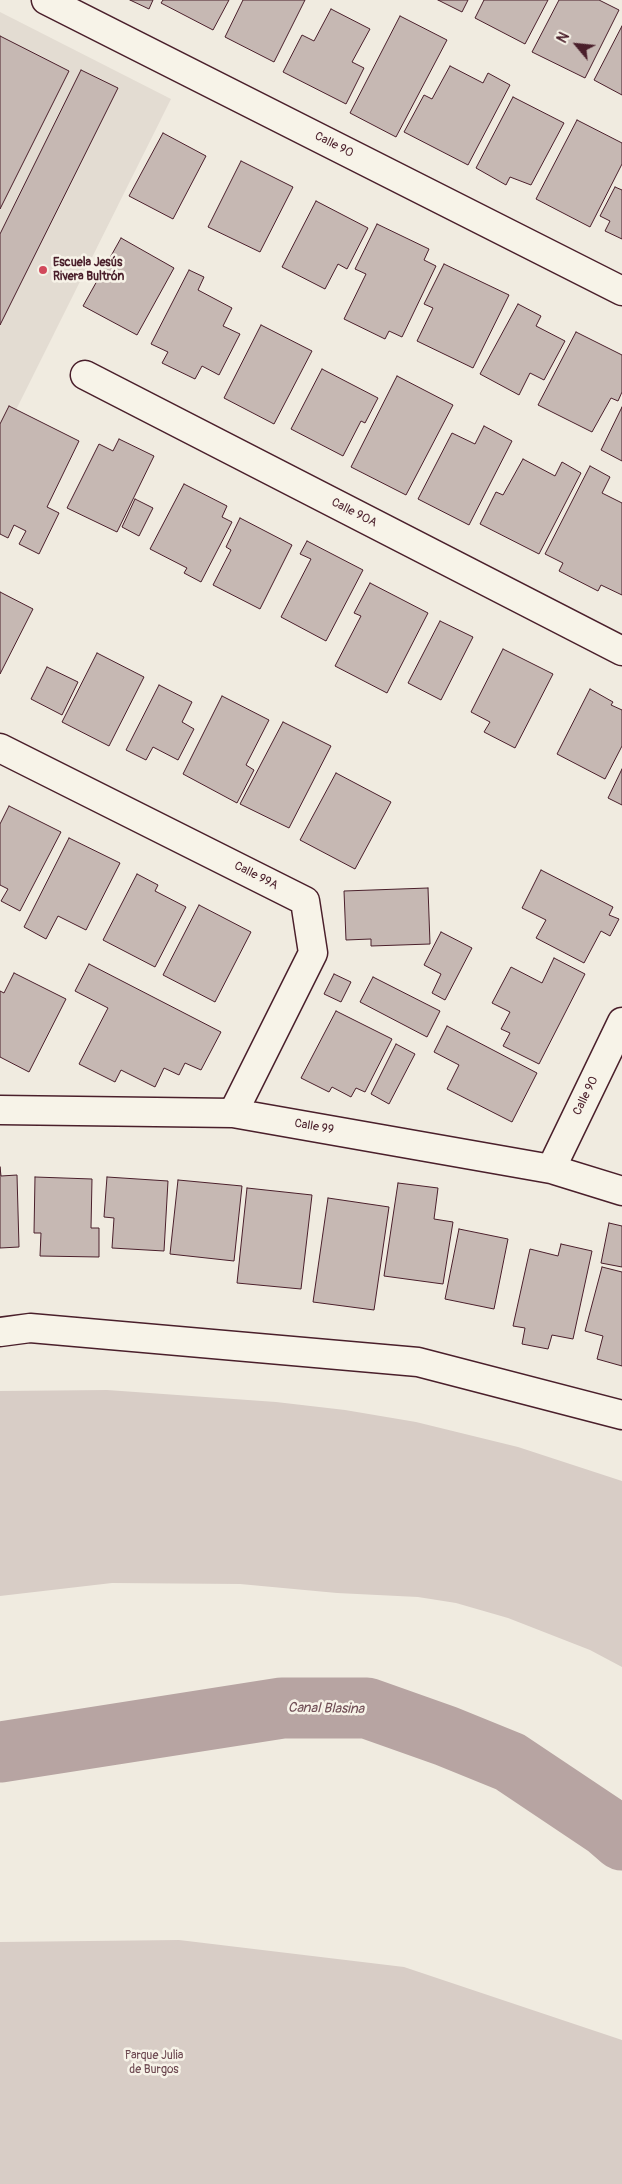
<!DOCTYPE html>
<meta charset="utf-8">
<style>
body{margin:0}
#map{position:relative;width:622px;height:2184px;overflow:hidden;background:#f0ebe0;font-family:Pangolin,sans-serif}
canvas{display:block}
.north{position:absolute;left:552px;top:20px;width:50px;height:50px;-webkit-text-stroke:4px #f7f3e8;paint-order:stroke;rotate:298deg;font-size:14px;font-weight:700;line-height:20px;text-align:center;color:#4a1f2b}
.north::after{content:'';display:block;margin:auto;width:18px;height:22px;background:#4a1f2b;clip-path:polygon(50% 0,100% 100%,50% 72%,0 100%)}
</style>
<div id="map">
<canvas width="622" height="2184"></canvas>
<div class="north">N</div>
</div>
<script>
const ctx = document.querySelector('canvas').getContext('2d');
ctx.lineJoin = 'round';
function fill(path, color) { ctx.fillStyle = color; ctx.fill(path, 'evenodd'); }
const shape = rows => new Path2D(rows.map(r => 'M' + r).join(''));
function strokePath(path, color, width, dash) { ctx.strokeStyle = color; ctx.lineWidth = width; ctx.lineCap = dash ? 'butt' : 'round'; ctx.setLineDash(dash || []); ctx.stroke(path); }
function drawText(font, color, halo, rows, align = 'center') {
  ctx.font = font + ' Pangolin,sans-serif'; ctx.lineWidth = 5; ctx.setLineDash([]); ctx.textBaseline = 'middle'; ctx.strokeStyle = halo; ctx.fillStyle = color; for (const [text, x, y, turn = 0] of rows) {
    ctx.save(); ctx.translate(x, y); ctx.rotate((+turn || 0) * Math.PI / 180); ctx.textAlign = isNaN(turn) ? turn : align; if (halo) ctx.strokeText(text, 0, 0); ctx.fillText(text, 0, 0); ctx.restore();
  }
}
fill(shape([
 [0,12,171,99,0,442]
]), '#e3dcd2');
fill(shape([
 [107,1390,276,1402,345,1410,416,1422,518,1447,622,1481,622,1667,590,1650,508,1618,456,1603,418,1597,337,1593,240,1584,112,1583,0,1596,0,1391],
 [179,1940,404,1967,622,2040,622,2184,0,2184,0,1942]
]), '#d8cdc6');
strokePath(shape([
 [0,1752,282,1708,367,1708,446,1736,510,1762,607,1827,622,1840]
]), '#b7a4a2', 61);
const building = shape([
 [130,0,153,0,149,9,130,0],
 [163,0,229,0,213,30,161,3,163,0],
 [243,0,305,0,274,62,225,37,243,0],
 [438,0,468,0,462,12,438,0],
 [484,0,548,0,525,44,475,18,484,0],
 [559,0,599,0,619,10,585,78,532,52,559,0],
 [331,9,370,29,352,62,364,68,346,104,283,72,302,35,314,41,331,9],
 [400,16,447,40,396,137,350,113,400,16],
 [622,26,622,95,594,80,622,26],
 [0,36,69,71,0,209,0,36],
 [450,66,483,83,488,73,510,85,468,165,404,132,424,95,432,99,450,66],
 [81,70,118,88,0,325,0,234,81,70],
 [513,97,564,123,531,185,510,177,506,185,476,168,513,97],
 [577,120,622,143,622,164,590,227,536,199,577,120],
 [163,133,206,156,173,219,129,196,163,133],
 [241,161,293,187,260,252,208,227,241,161],
 [615,187,622,190,622,239,605,231,610,221,600,216,615,187],
 [316,201,368,228,347,269,338,264,325,289,282,267,316,201],
 [377,224,429,249,424,260,436,266,402,337,389,331,385,339,344,319,366,274,355,269,377,224],
 [121,238,174,268,137,335,83,306,121,238],
 [444,264,509,295,473,368,417,341,433,308,424,304,444,264],
 [189,270,204,277,198,290,232,308,223,326,240,334,219,375,202,366,195,379,162,363,168,352,151,344,189,270],
 [518,304,541,316,536,326,565,341,544,380,530,373,519,395,480,374,518,304],
 [261,325,312,351,274,424,224,398,261,325],
 [576,332,622,355,622,392,618,401,611,398,592,432,538,405,576,332],
 [322,369,378,398,365,423,361,421,343,456,291,429,322,369],
 [397,376,453,405,406,495,351,467,397,376],
 [9,406,79,441,47,507,59,513,39,554,19,544,26,531,14,525,8,538,0,534,0,424,9,406],
 [622,407,622,461,601,450,622,407],
 [484,426,512,441,469,525,418,499,452,433,475,444,484,426],
 [119,439,154,456,117,532,67,508,99,444,113,451,119,439],
 [523,459,555,476,562,462,581,473,539,554,480,524,496,492,503,495,523,459],
 [590,466,610,477,602,493,622,503,622,595,601,585,598,591,559,571,563,563,545,554,590,466],
 [184,484,227,506,222,517,232,522,201,582,184,573,187,568,150,549,184,484],
 [135,499,153,508,139,536,122,527,135,499],
 [240,518,292,545,260,609,213,585,231,550,226,547,240,518],
 [307,541,363,570,326,641,281,617,311,559,300,554,307,541],
 [370,583,428,613,387,693,335,666,361,616,354,613,370,583],
 [0,592,33,609,0,674,0,592],
 [440,621,473,637,441,700,408,683,440,621],
 [503,649,553,674,515,748,484,732,490,722,471,712,503,649],
 [97,653,144,677,109,746,62,722,97,653],
 [47,667,78,682,62,715,31,699,47,667],
 [159,685,192,702,182,722,194,729,178,760,153,747,146,760,126,750,159,685],
 [590,689,613,702,611,705,622,710,622,746,605,779,557,754,590,689],
 [222,696,269,720,246,765,254,770,237,803,183,774,222,696],
 [283,722,331,746,289,828,240,804,283,722],
 [622,769,622,805,608,798,622,769],
 [336,773,391,802,355,869,300,840,336,773],
 [9,806,61,832,20,911,1,901,8,889,0,885,0,824,9,806],
 [69,838,120,863,86,930,58,916,46,939,24,927,69,838],
 [541,870,613,907,609,915,619,919,610,936,601,931,584,963,536,938,546,920,522,908,541,870],
 [137,874,158,885,155,891,186,907,155,967,103,940,137,874],
 [428,888,430,944,371,946,371,939,346,940,344,891,428,888],
 [199,905,251,932,215,1002,163,975,199,905],
 [441,932,472,948,445,1000,432,993,441,974,424,965,441,932],
 [554,958,585,974,539,1064,503,1046,510,1033,501,1029,510,1012,492,1003,511,967,542,983,554,958],
 [89,964,221,1032,201,1070,185,1063,179,1075,164,1068,155,1087,121,1070,115,1082,79,1064,108,1008,75,991,89,964],
 [14,973,66,999,29,1072,0,1057,0,991,4,993,14,973],
 [334,974,351,982,341,1002,324,994,334,974],
 [373,977,440,1011,427,1037,360,1002,373,977],
 [336,1011,392,1039,365,1092,356,1088,351,1097,332,1087,329,1092,301,1078,336,1011],
 [447,1026,537,1073,512,1122,447,1089,459,1065,434,1052,447,1026],
 [396,1044,415,1054,389,1104,371,1094,396,1044],
 [0,1167,1,1176,17,1175,19,1247,0,1248,0,1167],
 [35,1177,92,1179,91,1228,99,1228,99,1257,40,1256,41,1233,34,1233,35,1177],
 [107,1177,168,1181,164,1251,112,1248,114,1218,104,1217,107,1177],
 [178,1180,242,1186,234,1261,170,1254,178,1180],
 [398,1183,438,1188,434,1219,453,1222,443,1284,384,1276,398,1183],
 [247,1188,312,1195,301,1289,237,1283,247,1188],
 [328,1198,389,1207,374,1310,313,1302,328,1198],
 [609,1223,622,1226,622,1267,601,1263,609,1223],
 [459,1229,508,1239,494,1309,445,1299,459,1229],
 [561,1244,592,1251,573,1339,552,1335,548,1349,522,1344,525,1328,513,1326,530,1249,558,1256,561,1244],
 [602,1267,622,1272,622,1366,597,1359,603,1336,585,1331,602,1267]
]);
fill(building, '#c6b8b3');
strokePath(building, '#4a1f2b', 1);
const minor = shape([
 [46,0,622,291],
 [85,375,622,651],
 [0,748,305,901,313,953,233,1113],
 [0,1110,233,1113,551,1169,622,1191],
 [551,1169,622,1022],
 [0,1332,30,1328,418,1362,622,1415]
]);
strokePath(minor, '#4a1f2b', 31);
strokePath(minor, '#f7f3e8', 28);
for (const [x, y, r, color] of [
 [43,270,5,"#d1495b"]
]) { const dot = new Path2D(); dot.arc(x, y, r, 0, 2 * Math.PI); ctx.fillStyle = color; ctx.fill(dot); strokePath(dot, '#f7f3e8', 2); }
drawText('12px', '#4a1f2b', '#f7f3e8', [
 ["Calle 90",334,145,27],
 ["Calle 90A",354,513,27],
 ["Calle 99A",256,876,27],
 ["Calle 90",586,1096,-64],
 ["Calle 99",314,1127,10]
]);
drawText('bold 12px', '#4a1f2b', '#f7f3e8', [
 ["Escuela Jesús",53,263],
 ["Rivera Bultrón",53,277]
], 'left');
drawText('12px', '#6e4a52', '#f7f3e8', [
 ["Parque Julia",154,2056],
 ["de Burgos",154,2070]
]);
drawText('italic 14px', '#704e55', '#f7f3e8', [
 ["Canal Blasina",326,1709,1]
]);
</script>
